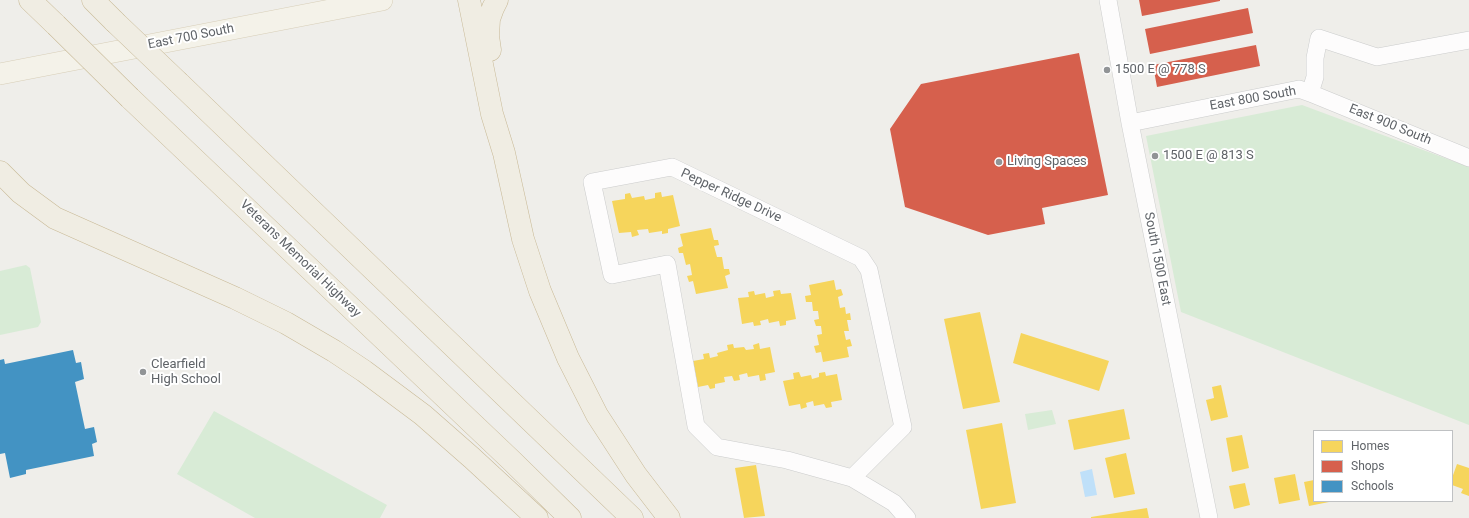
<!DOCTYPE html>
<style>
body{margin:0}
#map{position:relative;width:1469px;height:518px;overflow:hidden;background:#efeeea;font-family:Roboto,sans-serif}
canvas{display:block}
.legend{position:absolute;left:1313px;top:430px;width:140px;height:72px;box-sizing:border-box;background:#fff;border:1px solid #bfc1c3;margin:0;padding:5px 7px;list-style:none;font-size:12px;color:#5f6368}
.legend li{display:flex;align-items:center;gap:8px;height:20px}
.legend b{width:20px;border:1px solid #bfc1c3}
</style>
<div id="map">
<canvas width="1469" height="518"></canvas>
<ul class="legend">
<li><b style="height:11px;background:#f6d55c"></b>Homes</li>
<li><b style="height:11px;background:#d6604d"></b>Shops</li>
<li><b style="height:11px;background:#4393c3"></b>Schools</li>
</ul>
</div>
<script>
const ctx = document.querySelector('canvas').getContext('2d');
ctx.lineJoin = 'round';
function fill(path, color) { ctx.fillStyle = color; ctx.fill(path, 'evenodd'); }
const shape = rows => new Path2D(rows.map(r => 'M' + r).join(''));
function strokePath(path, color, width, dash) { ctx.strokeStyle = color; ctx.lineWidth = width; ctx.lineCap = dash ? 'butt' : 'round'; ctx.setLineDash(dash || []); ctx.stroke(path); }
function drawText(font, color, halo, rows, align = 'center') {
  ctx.font = font + ' Roboto,sans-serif'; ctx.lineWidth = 4; ctx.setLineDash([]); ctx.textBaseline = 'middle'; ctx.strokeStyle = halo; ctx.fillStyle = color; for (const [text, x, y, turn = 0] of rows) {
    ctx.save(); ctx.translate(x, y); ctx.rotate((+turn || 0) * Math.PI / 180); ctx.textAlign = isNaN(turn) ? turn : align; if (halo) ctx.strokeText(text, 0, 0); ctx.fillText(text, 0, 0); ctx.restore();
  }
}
fill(shape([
 [1302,105,1469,167,1469,425,1181,312,1146,136],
 [26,265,30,268,41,322,38,327,0,335,0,271],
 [1052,410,1056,424,1028,430,1025,414],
 [214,411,387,505,380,518,255,518,177,474]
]), '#d8ebd6');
fill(shape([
 [1092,469,1097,495,1085,497,1080,472]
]), '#bfe0f9');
fill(shape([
 [661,192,662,197,673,195,680,226,668,229,668,233,662,234,662,231,649,233,648,229,637,230,639,235,632,237,631,232,619,233,612,201,625,199,625,194,630,193,632,198,644,196,645,200,655,198,655,193],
 [711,228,714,240,718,240,719,245,714,246,717,257,722,257,724,269,729,269,730,274,725,276,728,288,696,294,693,281,689,282,687,276,692,275,690,264,686,265,683,253,679,253,678,248,683,246,680,234],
 [834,280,836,290,841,289,843,295,838,297,840,308,845,307,846,314,850,313,851,320,847,320,849,331,844,331,846,340,850,339,852,346,847,347,849,357,823,362,821,352,816,353,814,346,819,345,817,335,822,334,821,326,816,326,814,320,819,319,818,311,813,311,812,302,806,302,805,296,811,295,809,285],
 [780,290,781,294,791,293,796,319,786,321,786,325,780,326,779,321,769,323,768,319,760,321,761,325,754,326,753,322,742,324,738,298,749,297,748,292,754,291,755,295,765,293,766,298,774,296,773,291],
 [980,312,1000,402,963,409,944,319],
 [1021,333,1109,361,1099,391,1013,363],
 [759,343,760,349,770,347,775,372,765,374,766,380,760,381,759,375,748,377,747,373,739,375,740,380,734,381,732,376,724,377,725,382,715,384,715,388,710,389,708,385,698,387,693,361,704,359,703,354,709,353,710,358,718,356,717,353,728,350,727,345,733,344,734,348,744,347,746,350,754,349,753,345],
 [799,372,801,377,811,375,812,379,819,377,819,373,825,372,826,376,837,374,842,400,831,402,832,407,826,408,824,404,814,406,813,401,806,403,807,407,801,409,800,404,789,406,783,381,794,379,793,373],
 [1221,385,1228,417,1211,421,1206,400,1214,398,1212,387],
 [1124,409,1130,439,1074,450,1068,420],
 [1002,423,1016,503,981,509,966,430],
 [1242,435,1249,468,1232,472,1226,438],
 [1126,453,1135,494,1114,498,1105,458],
 [1457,464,1469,468,1469,496,1461,493,1463,489,1452,485,1452,478],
 [756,465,765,516,744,518,735,468],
 [1295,474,1300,500,1279,504,1274,478],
 [1314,480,1314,501,1329,502,1309,506,1304,482],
 [1245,483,1250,505,1234,509,1229,486],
 [1147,508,1149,518,1091,518,1091,517]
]), '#f6d55c');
fill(shape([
 [1139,0,1220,0,1220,1,1142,16],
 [1248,8,1253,33,1150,54,1145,29],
 [1256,45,1260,66,1157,87,1153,65],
 [1079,53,1108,195,1042,208,1045,224,988,235,905,207,890,129,921,84]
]), '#d6604d');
fill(shape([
 [73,350,76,363,81,362,84,379,75,382,85,429,94,427,97,442,92,444,94,456,26,470,26,474,10,478,5,453,0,454,0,360,4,359,5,364]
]), '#4393c3');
const minor = shape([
 [1108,0,1130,123,1209,518],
 [1310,93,1469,158],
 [1130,123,1299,89,1310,93,1315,77,1315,58,1319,38,1377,57,1469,40],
 [852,478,903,427,869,270,861,258,672,167,592,182,612,275,667,264,696,426,717,447,787,460,852,478,894,503,907,518]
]);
const major = shape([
 [0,74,382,0]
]);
const highway = shape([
 [30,0,56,25],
 [93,0,115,22],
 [469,0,492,114,504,153,523,239,540,291,568,358,597,415,636,475,669,518],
 [490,50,488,36,489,19,493,8,497,0],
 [179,83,632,518],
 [130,98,512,461,570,518],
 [0,172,21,193,55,218,235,298,286,323,334,351,364,371,423,415,472,458,537,518]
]);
strokePath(minor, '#cbcccc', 18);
strokePath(major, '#d7ceb8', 22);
strokePath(highway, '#c8b996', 23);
strokePath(minor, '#fdfcfc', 17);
strokePath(major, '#f4f2e9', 21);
strokePath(highway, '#f0ede3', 22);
const highwayBridge = shape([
 [115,22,179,83],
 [56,25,130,98]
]);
strokePath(highwayBridge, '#c8b996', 23, []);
strokePath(highwayBridge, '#f0ede3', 22);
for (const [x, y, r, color] of [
 [1107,70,4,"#919496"],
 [1155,156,4,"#919496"],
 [999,162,4,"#919496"],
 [143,372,4,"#919496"]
]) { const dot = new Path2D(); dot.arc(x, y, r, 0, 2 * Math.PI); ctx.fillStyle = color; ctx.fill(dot); strokePath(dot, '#fff', 1.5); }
drawText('13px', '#5f6368', '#fff', [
 ["East 700 South",191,37,-11],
 ["East 800 South",1253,99,-10],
 ["East 900 South",1390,125,22],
 ["Pepper Ridge Drive",731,196,25],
 ["Veterans Memorial Highway",300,259,44],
 ["South 1500 East",1157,259,79]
]);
drawText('13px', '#5f6368', '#fff', [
 ["1500 E @ 778 S",1115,70],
 ["1500 E @ 813 S",1163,156],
 ["Living Spaces",1007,162],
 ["Clearfield",151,365],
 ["High School",151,380]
], 'left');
</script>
